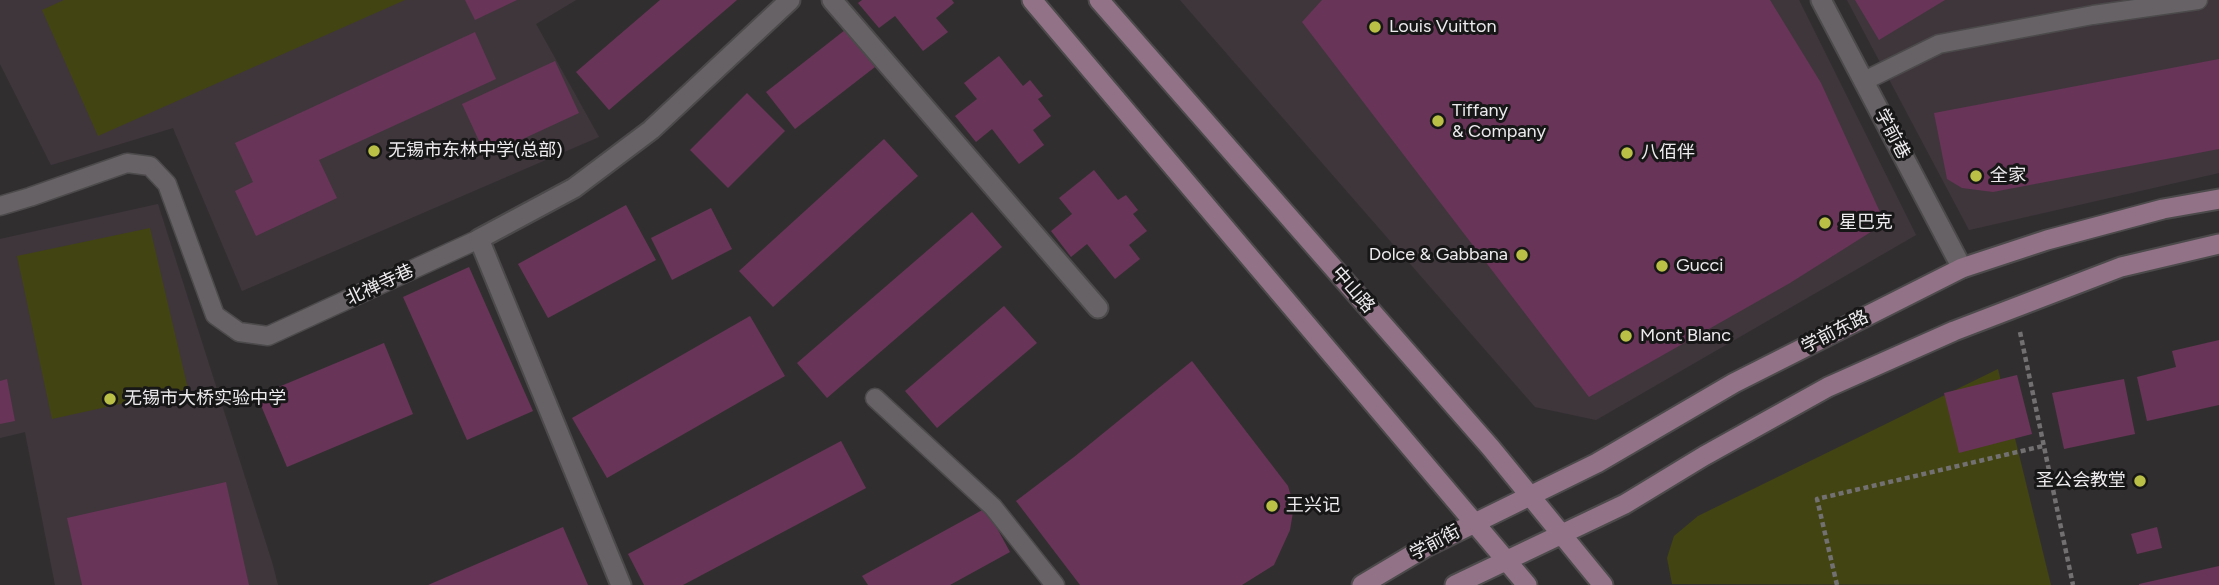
<!DOCTYPE html>
<meta charset="utf-8">
<style>
body{margin:0}
canvas{display:block;background:#312e30}
</style>
<canvas width="2219" height="585"></canvas>
<script>
const ctx = document.querySelector('canvas').getContext('2d');
ctx.lineJoin = 'round';
function fill(path, color) { ctx.fillStyle = color; ctx.fill(path, 'evenodd'); }
const shape = rows => new Path2D(rows.map(r => 'M' + r).join(''));
function strokePath(path, color, width, dash) { ctx.strokeStyle = color; ctx.lineWidth = width; ctx.lineCap = dash ? 'butt' : 'round'; ctx.setLineDash(dash || []); ctx.stroke(path); }
function drawText(font, color, halo, rows, align = 'center') {
  ctx.font = font + ' Figtree,"Noto Sans SC",sans-serif'; ctx.lineWidth = 6; ctx.setLineDash([]); ctx.textBaseline = 'middle'; ctx.strokeStyle = halo; ctx.fillStyle = color; for (const [text, x, y, turn = 0] of rows) {
    ctx.save(); ctx.translate(x, y); ctx.rotate((+turn || 0) * Math.PI / 180); ctx.textAlign = isNaN(turn) ? turn : align; if (halo) ctx.strokeText(text, 0, 0); ctx.fillText(text, 0, 0); ctx.restore();
  }
}
fill(shape([
 [0,0,576,0,536,24,599,137,242,291,173,128,51,165,0,64],
 [1180,0,1799,0,1916,235,1596,420,1535,407],
 [1847,0,2219,0,2219,173,1969,230],
 [158,204,272,562,278,585,55,585,25,432,0,438,0,239]
]), '#3f363c');
fill(shape([
 [64,0,405,0,98,136,42,10],
 [150,228,188,389,52,419,17,256],
 [1998,369,2051,585,1672,584,1667,558,1674,536,1698,516]
]), '#424412');
fill(shape([
 [465,0,517,0,475,20],
 [660,0,737,0,609,110,576,72],
 [862,0,952,0,954,3,936,18,948,32,923,51,895,16,879,28,858,3],
 [1322,0,1770,0,1821,83,1885,223,1790,283,1589,397,1302,22],
 [1855,0,1945,0,1879,40],
 [845,30,875,67,795,129,766,92],
 [475,32,496,79,319,160,337,198,256,236,235,191,253,182,235,143],
 [999,56,1023,86,1030,80,1043,96,1038,99,1051,116,1033,130,1044,145,1019,164,992,129,976,142,955,116,977,99,964,83],
 [2219,59,2219,149,1993,192,1962,188,1947,179,1934,113],
 [555,61,579,113,486,156,462,104],
 [747,93,785,131,728,188,690,150],
 [884,139,918,176,773,307,739,271],
 [1094,170,1118,200,1126,195,1138,210,1133,214,1147,231,1129,245,1140,259,1115,279,1087,244,1071,257,1051,231,1072,214,1059,198],
 [626,205,656,260,548,318,518,264],
 [711,208,732,249,672,280,651,238],
 [972,212,1002,247,827,398,797,363],
 [469,267,533,411,467,440,403,297],
 [1004,306,1037,343,937,428,905,391],
 [750,316,785,376,607,478,572,418],
 [2219,340,2219,405,2147,421,2137,377,2176,367,2172,351],
 [384,343,413,414,287,467,257,396],
 [1192,361,1288,486,1294,506,1290,530,1274,565,1242,585,1080,585,1016,501,1074,457],
 [2017,375,2032,434,1959,453,1944,393],
 [7,379,15,421,0,424,0,381],
 [2124,379,2135,434,2064,449,2052,393],
 [841,441,866,488,683,585,644,585,628,554],
 [226,482,249,585,82,585,67,518],
 [986,508,1010,552,950,585,868,585,862,576],
 [563,527,588,585,428,585],
 [2157,527,2162,548,2137,554,2131,534],
 [2219,566,2219,585,2139,585,2139,584]
]), '#683457');
const service = shape([
 [1864,81,1939,44,2093,15,2198,0],
 [0,206,30,197,127,163,150,166,167,184,215,315,239,332,268,336,479,239],
 [875,398,993,507,1055,585]
]);
const minor = shape([
 [832,0,1098,308],
 [1821,0,1962,268],
 [621,585,479,239,574,188,651,130,790,0]
]);
const secondary = shape([
 [1032,0,1527,585],
 [1099,0,1491,448,1603,585],
 [1362,585,1424,548,1597,463,1734,383,1962,268,2047,240,2163,209,2219,199],
 [1455,585,1625,504,1704,456,1828,387,1954,331,2121,267,2219,244]
]);
strokePath(service, '#4c4a4b', 21);
strokePath(minor, '#4c4a4b', 23);
strokePath(secondary, '#4c4a4b', 23);
strokePath(shape([
 [2020,332,2073,585],
 [1837,585,1817,499,2043,446]
]), '#737072', 4.5, [5, 3.5]);
strokePath(service, '#666265', 18);
strokePath(minor, '#666265', 19);
strokePath(secondary, '#927287', 19);
for (const [x, y, r, color] of [
 [1375,27,7,"#bac045"],
 [1438,121,7,"#bac045"],
 [374,151,7,"#bac045"],
 [1627,153,7,"#bac045"],
 [1976,176,7,"#bac045"],
 [1825,223,7,"#bac045"],
 [1522,255,7,"#bac045"],
 [1662,266,7,"#bac045"],
 [1626,336,7,"#bac045"],
 [110,399,7,"#bac045"],
 [2140,481,7,"#bac045"],
 [1272,506,7,"#bac045"]
]) { const dot = new Path2D(); dot.arc(x, y, r, 0, 2 * Math.PI); ctx.fillStyle = color; ctx.fill(dot); strokePath(dot, '#181718', 2.5); }
drawText('18px', '#edebed', '#181718', [
 ["Louis Vuitton",1389,27],
 ["Tiffany",1452,111],
 ["& Company",1452,132],
 ["无锡市东林中学(总部)",388,151],
 ["八佰伴",1641,153],
 ["全家",1990,176],
 ["星巴克",1839,223],
 ["Dolce & Gabbana",1508,255,"right"],
 ["Gucci",1676,266],
 ["Mont Blanc",1640,336],
 ["无锡市大桥实验中学",124,399],
 ["圣公会教堂",2126,481,"right"],
 ["王兴记",1286,506]
], 'left');
drawText('18px', '#edebed', '#181718', [
 ["学前巷",1892,134,62],
 ["北禅寺巷",380,285,-25],
 ["中山路",1353,290,49],
 ["学前东路",1835,332,-27],
 ["学前街",1435,543,-28]
]);
</script>
